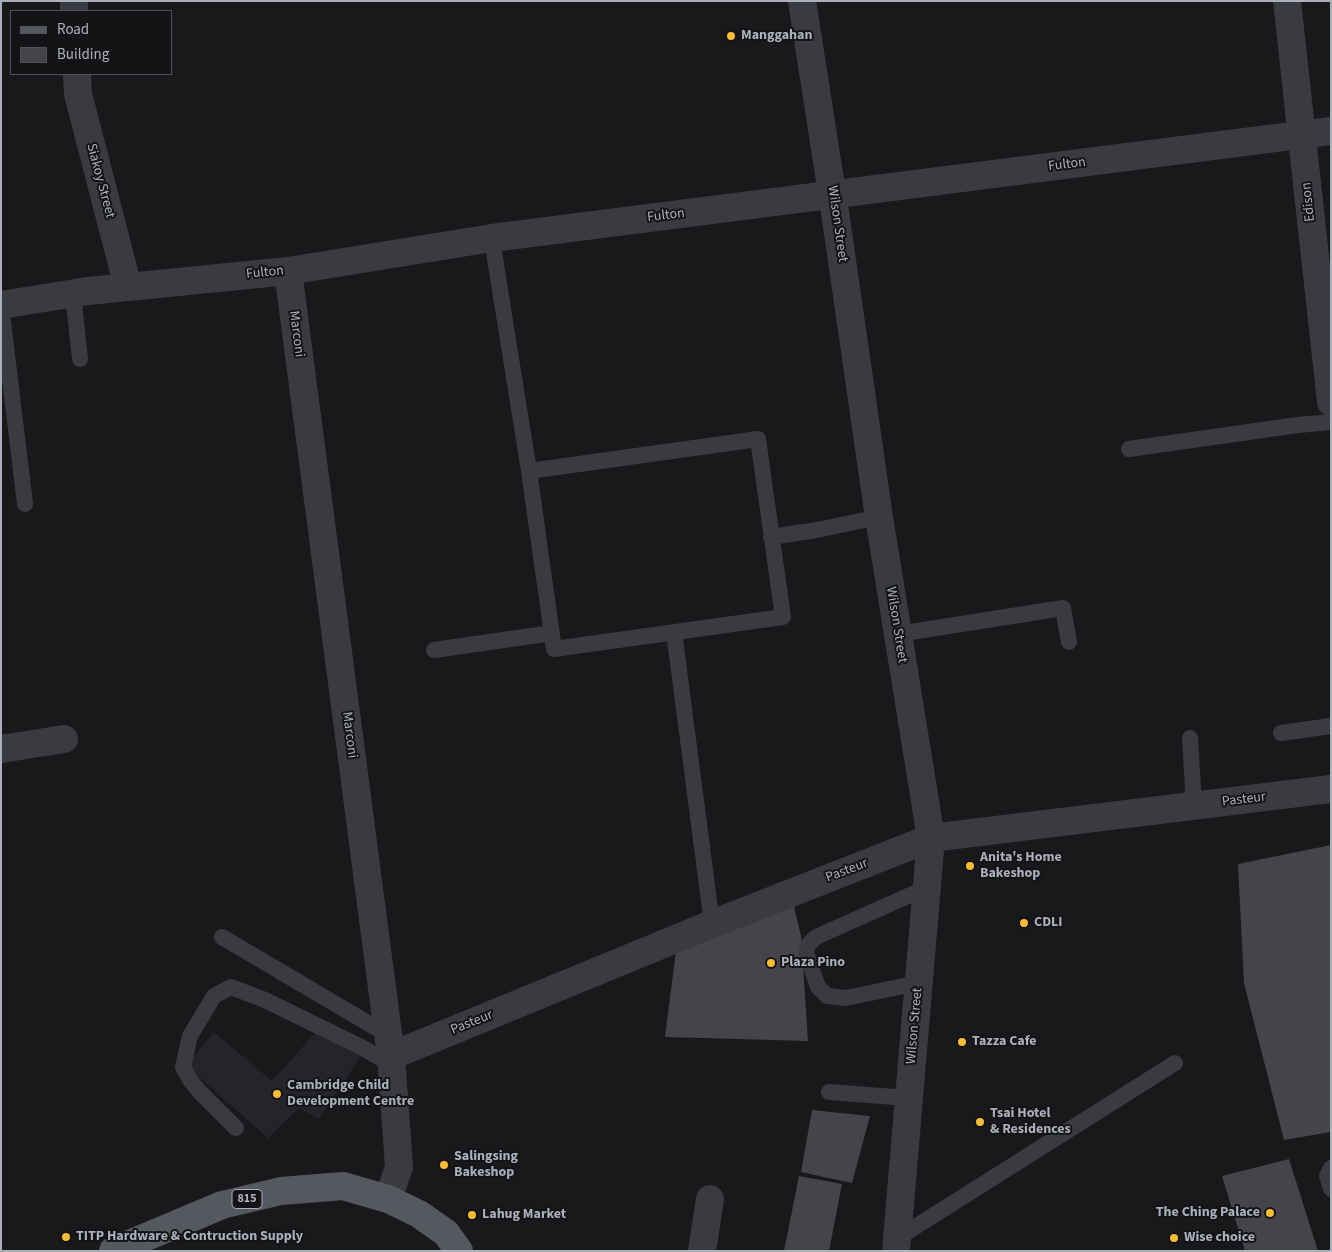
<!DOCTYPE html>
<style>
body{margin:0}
#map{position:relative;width:1332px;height:1252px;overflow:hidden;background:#19191c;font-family:"Source Sans 3",sans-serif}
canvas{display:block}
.frame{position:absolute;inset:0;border:2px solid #abb0bc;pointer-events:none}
.legend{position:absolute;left:10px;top:10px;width:162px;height:65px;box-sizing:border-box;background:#141417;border:1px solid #505259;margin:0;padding:6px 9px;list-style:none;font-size:15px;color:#abb0bc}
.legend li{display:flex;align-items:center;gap:10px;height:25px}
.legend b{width:25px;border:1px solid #505259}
</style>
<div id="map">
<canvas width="1332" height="1252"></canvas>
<div class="frame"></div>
<ul class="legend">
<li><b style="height:6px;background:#565860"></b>Road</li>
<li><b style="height:14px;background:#444449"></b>Building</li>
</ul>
</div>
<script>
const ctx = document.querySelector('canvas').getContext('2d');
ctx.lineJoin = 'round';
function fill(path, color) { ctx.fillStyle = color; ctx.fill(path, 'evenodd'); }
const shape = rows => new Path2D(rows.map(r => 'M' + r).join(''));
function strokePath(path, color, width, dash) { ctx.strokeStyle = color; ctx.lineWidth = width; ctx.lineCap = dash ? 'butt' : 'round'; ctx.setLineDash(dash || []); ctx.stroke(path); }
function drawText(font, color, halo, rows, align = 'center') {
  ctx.font = font + ' "Source Sans 3",sans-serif'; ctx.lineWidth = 4; ctx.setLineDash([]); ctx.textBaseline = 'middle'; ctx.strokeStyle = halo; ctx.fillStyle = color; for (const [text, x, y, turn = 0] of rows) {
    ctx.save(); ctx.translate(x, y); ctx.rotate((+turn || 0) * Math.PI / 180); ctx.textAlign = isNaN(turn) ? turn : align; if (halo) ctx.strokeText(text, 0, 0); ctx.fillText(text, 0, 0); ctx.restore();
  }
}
fill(shape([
 [323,1024,363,1053,319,1119,299,1108,268,1138,186,1066,214,1032,272,1081]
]), '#252529');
fill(shape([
 [1331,845,1331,1132,1284,1140,1244,983,1238,864],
 [793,902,801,936,808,1041,665,1037,677,943],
 [812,1110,870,1116,852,1183,801,1172],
 [1289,1159,1318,1251,1245,1251,1222,1176],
 [799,1176,842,1184,829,1251,784,1251]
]), '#444449');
strokePath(shape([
 [492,238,496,265,529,471,554,649,783,617,758,439,529,471],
 [73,294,80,359],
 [1,305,25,504],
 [1129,449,1298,425,1331,422],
 [771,537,817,530,879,517],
 [674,632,712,924],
 [898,634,1063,608,1069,642],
 [434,650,552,633],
 [1281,733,1331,726],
 [1190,738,1194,806],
 [222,937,388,1035],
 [918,983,846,998,827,996,818,987,806,953,808,945,816,937,926,888],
 [829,1092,908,1098],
 [236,1128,200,1092,190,1080,183,1067,190,1036,214,996,231,987,265,1000,361,1047,391,1064],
 [1331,1168,1327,1176,1331,1189],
 [896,1239,1175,1063]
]), '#3a3b41', 16);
strokePath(shape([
 [74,1,74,11],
 [802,1,835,212,879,517,931,838,896,1251],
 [1287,1,1331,402],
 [77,74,78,94,128,287],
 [288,271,391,1056,399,1167,388,1199],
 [1,305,88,291,288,271,492,238,1331,131],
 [1,749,64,739],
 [391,1056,712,924,931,838,1331,789],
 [702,1251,710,1199]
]), '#3a3b41', 28);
strokePath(shape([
 [113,1251,222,1205,281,1191,343,1186,388,1199,419,1214,446,1233,459,1251]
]), '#565860', 28);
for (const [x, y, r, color] of [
 [731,36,5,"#f9bd34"],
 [970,866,5,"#f9bd34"],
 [1024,923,5,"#f9bd34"],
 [771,963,5,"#f9bd34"],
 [962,1042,5,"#f9bd34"],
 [277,1094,5,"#f9bd34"],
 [980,1122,5,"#f9bd34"],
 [444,1165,5,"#f9bd34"],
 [1270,1213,5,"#f9bd34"],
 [472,1215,5,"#f9bd34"],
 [66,1237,5,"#f9bd34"],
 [1174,1238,5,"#f9bd34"]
]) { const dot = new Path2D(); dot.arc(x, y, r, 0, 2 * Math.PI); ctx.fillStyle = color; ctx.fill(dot); strokePath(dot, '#141417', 2); }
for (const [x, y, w] of [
 [247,1199,30]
]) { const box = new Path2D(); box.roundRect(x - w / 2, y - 9.5, w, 19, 4); ctx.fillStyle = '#141417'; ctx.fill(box); strokePath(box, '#abb0bc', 1); }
drawText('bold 12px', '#abb0bc', null, [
 ["815",247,1199]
]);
drawText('bold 14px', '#abb0bc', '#141417', [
 ["Manggahan",741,36],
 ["Anita's Home",980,858],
 ["Bakeshop",980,874],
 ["CDLI",1034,923],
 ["Plaza Pino",781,963],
 ["Tazza Cafe",972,1042],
 ["Cambridge Child",287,1086],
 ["Development Centre",287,1102],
 ["Tsai Hotel",990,1114],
 ["& Residences",990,1130],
 ["Salingsing",454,1157],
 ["Bakeshop",454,1173],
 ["The Ching Palace",1260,1213,"right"],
 ["Lahug Market",482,1215],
 ["TITP Hardware & Contruction Supply",76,1237],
 ["Wise choice",1184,1238]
], 'left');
drawText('14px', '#abb0bc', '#141417', [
 ["Fulton",1067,165,-7],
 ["Siakoy Street",100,181,75],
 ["Edison",1309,202,-96],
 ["Fulton",666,216,-7],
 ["Wilson Street",837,224,82],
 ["Fulton",265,273,-6],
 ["Marconi",296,334,83],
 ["Wilson Street",896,625,81],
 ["Marconi",349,735,83],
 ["Pasteur",1244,800,-7],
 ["Pasteur",847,871,-21],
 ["Pasteur",472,1023,-22],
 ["Wilson Street",915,1026,-85]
]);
</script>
